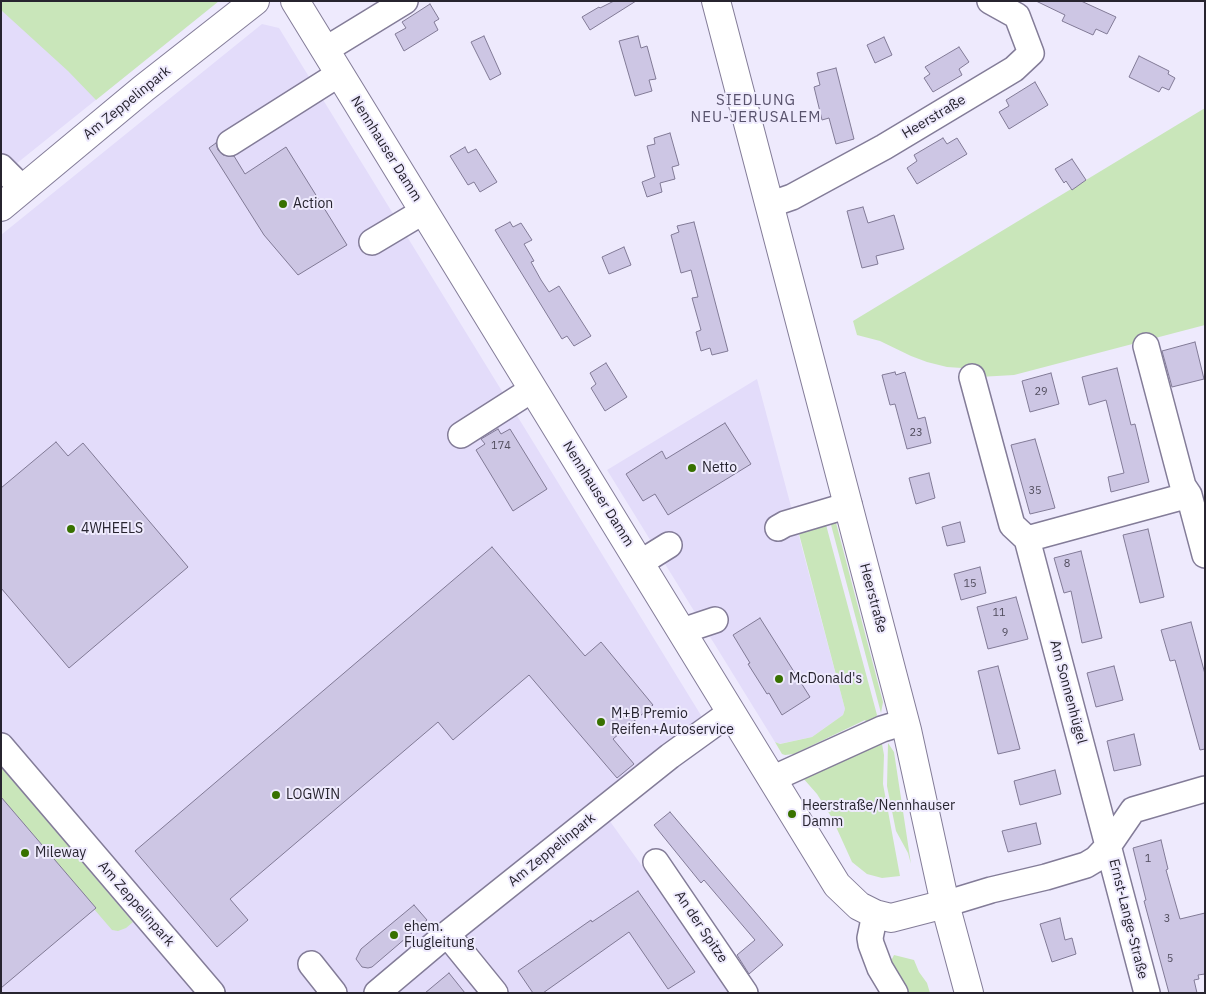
<!DOCTYPE html>
<meta charset="utf-8">
<style>
body{margin:0}
#map{position:relative;width:1206px;height:994px;overflow:hidden;background:#eeeafd;font-family:"IBM Plex Sans",sans-serif}
canvas{display:block}
.frame{position:absolute;inset:0;border:2px solid #27242f;pointer-events:none}
</style>
<div id="map">
<canvas width="1206" height="994"></canvas>
<div class="frame"></div>
</div>
<script>
const ctx = document.querySelector('canvas').getContext('2d');
ctx.lineJoin = 'round';
function fill(path, color) { ctx.fillStyle = color; ctx.fill(path, 'evenodd'); }
const shape = rows => new Path2D(rows.map(r => 'M' + r).join(''));
function strokePath(path, color, width, dash) { ctx.strokeStyle = color; ctx.lineWidth = width; ctx.lineCap = dash ? 'butt' : 'round'; ctx.setLineDash(dash || []); ctx.stroke(path); }
function drawText(font, color, halo, rows, align = 'center') {
  ctx.font = font + ' "IBM Plex Sans",sans-serif'; ctx.lineWidth = 4; ctx.setLineDash([]); ctx.textBaseline = 'middle'; ctx.strokeStyle = halo; ctx.fillStyle = color; for (const [text, x, y, turn = 0] of rows) {
    ctx.save(); ctx.translate(x, y); ctx.rotate((+turn || 0) * Math.PI / 180); ctx.textAlign = isNaN(turn) ? turn : align; if (halo) ctx.strokeText(text, 0, 0); ctx.fillText(text, 0, 0); ctx.restore();
  }
}
fill(shape([
 [1,1,219,1,1,176],
 [262,24,279,28,702,717,599,806,733,993,1,993,1,235],
 [757,379,845,709,843,715,812,737,779,744,775,742,607,470]
]), '#e3dcfa');
fill(shape([
 [1,1,219,1,96,100,68,71,1,10],
 [1205,108,1205,325,1014,375,979,377,977,369,947,367,927,362,911,356,880,341,857,335,853,321],
 [835,519,883,702,881,713,830,521],
 [825,521,877,715,875,719,867,724,865,720,794,754,785,755,782,754,775,742,780,744,812,737,843,715,845,709,798,530],
 [878,741,882,744,884,755,883,784,900,876,882,878,867,874,852,862,832,818,817,794,802,777],
 [888,743,894,752,911,864,908,853,896,831,887,786],
 [1,767,133,922,126,928,118,931,112,930,94,909,95,908,1,797],
 [894,955,914,960,919,972,927,983,930,993,904,993,888,967]
]), '#c9e6ba');
const building = shape([
 [614,1,636,1,590,30,582,17,599,7,600,8,614,1],
 [1036,1,1081,1,1116,17,1107,34,1096,29,1093,35,1062,21,1065,15,1036,1],
 [430,4,439,19,434,22,438,30,404,51,395,34,406,28,402,22,430,4],
 [484,36,501,74,490,80,471,42,484,36],
 [638,36,641,48,647,46,656,79,649,80,652,91,635,96,619,41,638,36],
 [884,37,892,55,875,63,867,45,884,37],
 [959,47,969,62,959,69,962,75,933,92,924,78,930,74,925,67,959,47],
 [1139,56,1169,71,1168,74,1175,78,1169,90,1162,87,1159,92,1129,77,1139,56],
 [836,68,854,139,836,144,829,118,822,120,814,87,820,85,817,73,836,68],
 [1035,82,1048,105,1009,129,999,112,1009,106,1006,100,1035,82],
 [670,133,679,165,672,167,675,179,660,183,662,192,647,197,642,182,655,177,647,146,655,144,654,138,670,133],
 [943,138,947,144,957,138,967,154,917,184,907,168,917,161,914,155,943,138],
 [216,143,218,150,223,155,234,156,245,174,286,147,347,245,298,275,264,235,209,148,216,143],
 [465,147,468,153,476,149,497,182,480,192,474,182,468,185,450,156,465,147],
 [1072,159,1086,180,1072,190,1066,181,1064,183,1055,169,1072,159],
 [863,207,868,223,894,215,904,249,876,256,878,264,862,268,847,211,863,207],
 [510,222,513,227,521,223,532,240,524,244,534,261,531,262,541,280,549,292,559,286,591,336,574,346,567,336,562,339,495,230,510,222],
 [694,222,728,351,712,355,710,348,701,351,696,332,701,330,692,298,698,297,691,270,681,273,671,235,679,232,677,226,694,222],
 [624,247,631,265,609,274,602,257,624,247],
 [1195,342,1204,379,1172,387,1162,351,1195,342],
 [606,363,627,397,605,411,591,388,596,384,590,373,606,363],
 [1117,368,1131,425,1135,424,1149,482,1111,492,1108,477,1124,473,1106,400,1089,405,1082,377,1117,368],
 [895,372,896,375,905,372,918,419,925,417,931,443,907,449,895,404,890,405,882,375,895,372],
 [1051,373,1059,404,1030,412,1022,381,1051,373],
 [725,423,751,464,668,515,655,494,643,501,626,474,662,451,666,459,725,423],
 [498,429,501,434,510,429,547,489,513,511,476,450,485,444,481,439,498,429],
 [1035,439,1055,508,1030,514,1011,445,1035,439],
 [56,442,68,456,83,443,188,567,69,668,1,588,1,488,56,442],
 [929,473,935,498,916,504,909,478,929,473],
 [960,522,965,542,947,546,942,527,960,522],
 [1148,529,1164,597,1140,603,1123,535,1148,529],
 [492,547,585,656,601,642,653,705,613,739,634,764,617,778,529,675,453,740,438,722,230,899,248,920,217,947,135,851,492,547],
 [1081,551,1102,638,1082,643,1071,591,1064,593,1054,558,1081,551],
 [980,567,986,593,961,600,954,574,980,567],
 [1016,597,1028,639,988,649,977,607,1016,597],
 [760,618,810,697,782,715,769,693,767,694,748,664,750,663,733,635,760,618],
 [1191,622,1205,674,1205,749,1200,750,1175,660,1170,661,1161,630,1191,622],
 [998,666,1020,749,998,754,978,671,998,666],
 [1114,666,1123,700,1096,707,1087,673,1114,666],
 [1134,734,1141,765,1114,771,1107,741,1134,734],
 [1055,770,1061,794,1020,805,1014,781,1055,770],
 [1,797,96,908,1,988,1,797],
 [670,812,783,945,749,974,737,955,755,940,704,880,701,883,654,825,670,812],
 [1036,823,1041,844,1008,852,1002,831,1036,823],
 [1161,840,1168,869,1166,870,1180,919,1205,913,1205,974,1198,975,1199,979,1194,980,1197,993,1169,993,1144,901,1146,900,1133,848,1161,840],
 [638,891,695,972,668,989,629,932,543,993,533,993,518,971,591,920,592,922,638,891],
 [414,905,427,920,372,967,368,968,362,967,356,959,361,949,414,905],
 [1060,918,1065,940,1072,938,1076,954,1052,962,1040,924,1060,918],
 [449,973,465,993,425,993,449,973]
]);
fill(building, '#cdc6e4');
strokePath(building, '#817a96', 1);
const minor = shape([
 [325,50,405,1],
 [230,143,339,74],
 [1,167,23,189],
 [769,205,792,197,884,147,1014,69,1031,53,1017,16,990,1],
 [372,242,424,211],
 [1146,346,1183,486,1189,495],
 [972,377,1012,525,1027,539],
 [461,435,533,389],
 [778,528,785,524,849,505],
 [640,563,669,545],
 [682,631,715,620],
 [1,746,212,993],
 [772,779,882,729,905,722],
 [656,862,745,993],
 [945,904,991,890,1046,877,1086,865,1096,859,1109,845,1133,810,1205,789],
 [875,914,870,938,871,944,880,968,895,993],
 [447,934,495,993],
 [311,964,334,993],
 [377,993,447,934,670,756,731,712],
 [1147,993,1027,539,1189,495,1205,555]
]);
const major = shape([
 [295,1,837,885,859,906,875,914,891,918,945,904],
 [716,1,907,730,945,904,969,993],
 [1,207,144,88,255,1]
]);
strokePath(minor, '#837c98', 28);
strokePath(major, '#837c98', 30);
strokePath(minor, '#fff', 25);
strokePath(major, '#fff', 28);
for (const [x, y, r, color] of [
 [283,204,5,"#387100"],
 [692,468,5,"#387100"],
 [71,529,5,"#387100"],
 [779,679,5,"#387100"],
 [601,722,5,"#387100"],
 [276,795,5,"#387100"],
 [792,814,5,"#387100"],
 [25,853,5,"#387100"],
 [394,935,5,"#387100"]
]) { const dot = new Path2D(); dot.arc(x, y, r, 0, 2 * Math.PI); ctx.fillStyle = color; ctx.fill(dot); strokePath(dot, '#eeeafd', 2); }
drawText('11px', '#504c5c', null, [
 ["29",1041,392],
 ["23",916,433],
 ["174",501,446],
 ["35",1035,491],
 ["8",1067,564],
 ["15",970,584],
 ["11",999,613],
 ["9",1005,633],
 ["1",1148,859],
 ["3",1167,919],
 ["5",1170,959]
]);
drawText('14px', '#27242f', '#eeeafd', [
 ["Am Zeppelinpark",127,103,-39],
 ["Heerstraße",934,117,-31],
 ["Nennhauser Damm",386,149,58],
 ["Nennhauser Damm",598,494,58],
 ["Heerstraße",873,598,75],
 ["Am Sonnenhügel",1068,692,75],
 ["Am Zeppelinpark",552,850,-39],
 ["Am Zeppelinpark",136,904,49],
 ["Ernst-Lange-Straße",1128,919,76],
 ["An der Spitze",701,927,56]
]);
drawText('14px', '#27242f', '#eeeafd', [
 ["Action",293,204],
 ["Netto",702,468],
 ["4WHEELS",81,529],
 ["McDonald's",789,679],
 ["M+B Premio",611,714],
 ["Reifen+Autoservice",611,730],
 ["LOGWIN",286,795],
 ["Heerstraße/Nennhauser",802,806],
 ["Damm",802,822],
 ["Mileway",35,853],
 ["ehem.",404,927],
 ["Flugleitung",404,943]
], 'left');
ctx.letterSpacing = '1px';
drawText('15px', '#58526c', '#eeeafd', [
 ["SIEDLUNG",756,101],
 ["NEU-JERUSALEM",756,118]
]);
ctx.letterSpacing = '0px';
</script>
